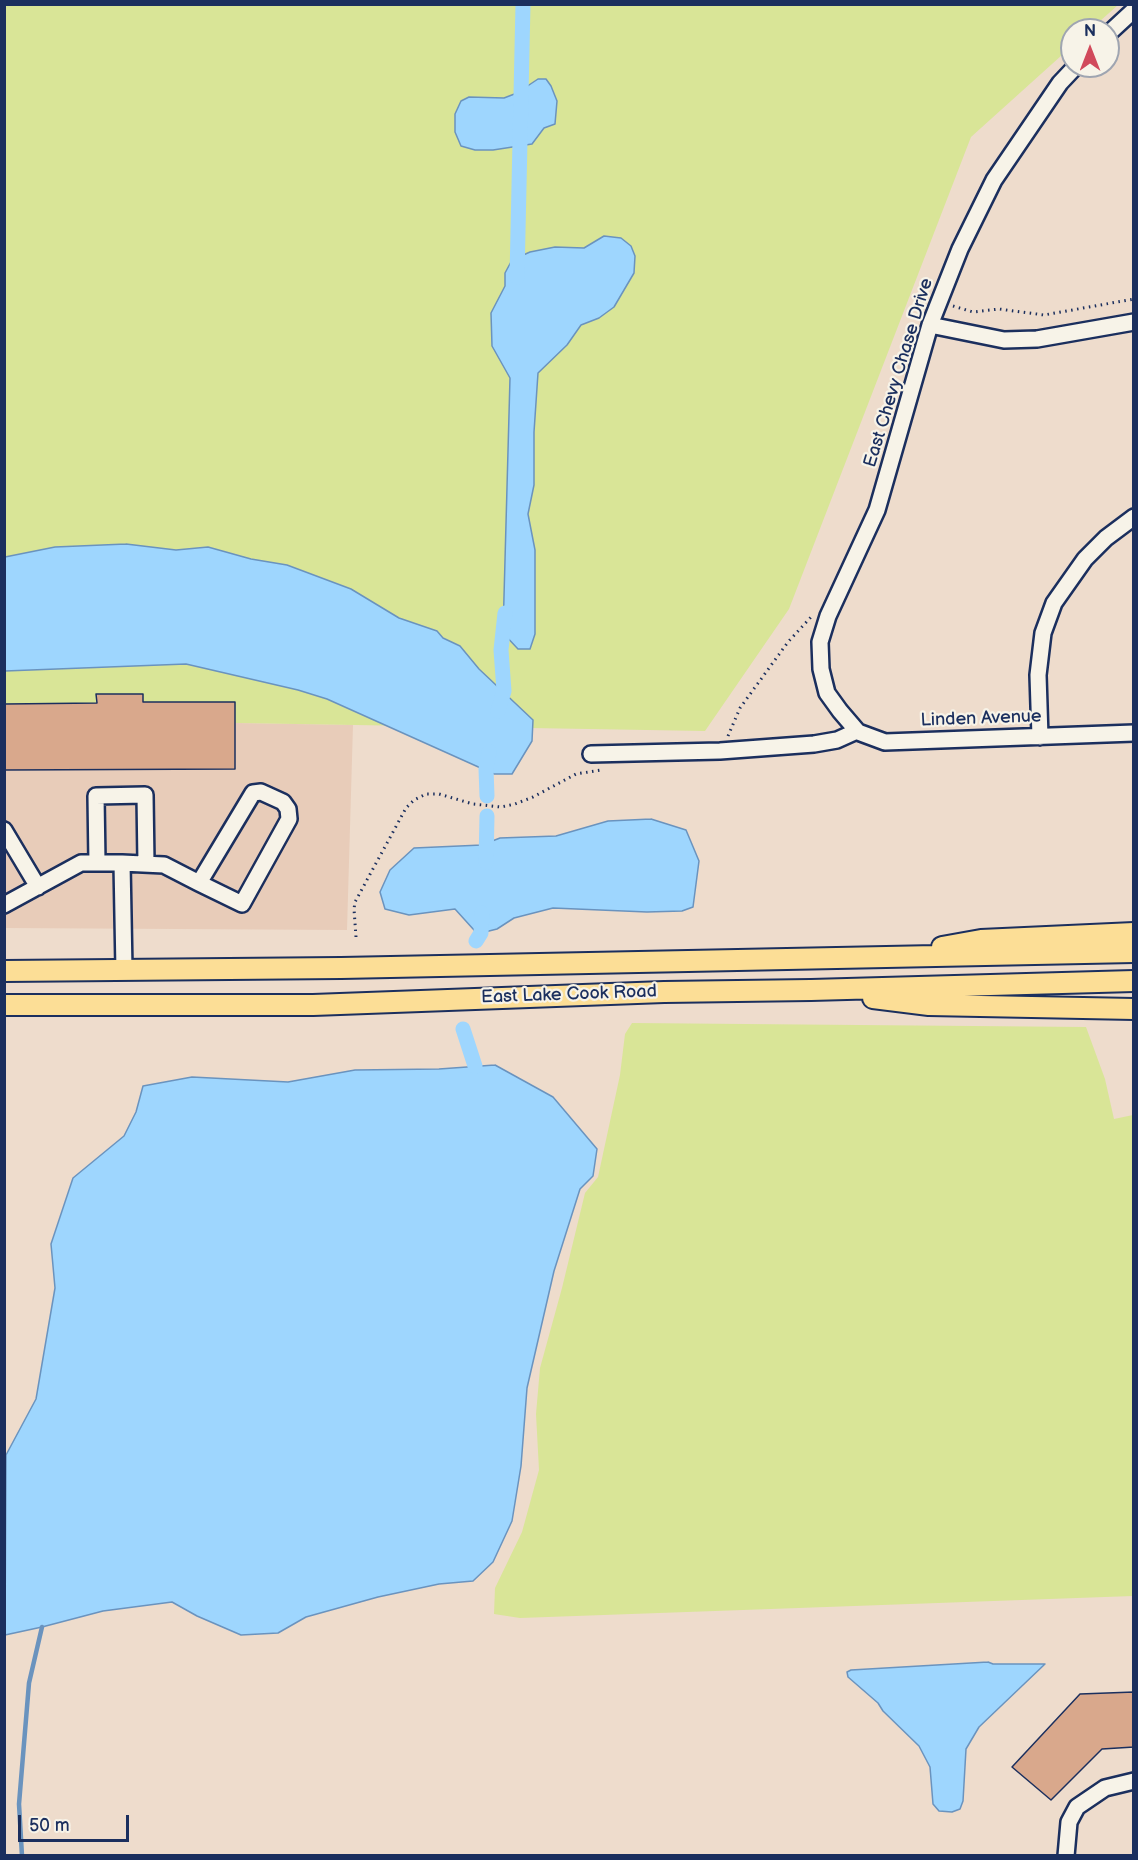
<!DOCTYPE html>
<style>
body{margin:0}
#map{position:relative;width:1138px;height:1860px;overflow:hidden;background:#eedccc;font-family:"Balsamiq Sans",sans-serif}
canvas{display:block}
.frame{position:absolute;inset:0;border:6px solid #1b2f5e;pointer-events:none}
.north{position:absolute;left:1060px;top:18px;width:60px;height:60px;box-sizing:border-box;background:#f7f3e8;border:2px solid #9fa5b1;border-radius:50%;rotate:0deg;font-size:16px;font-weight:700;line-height:24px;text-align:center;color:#1b2f5e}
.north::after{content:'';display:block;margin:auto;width:21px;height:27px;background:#d1495b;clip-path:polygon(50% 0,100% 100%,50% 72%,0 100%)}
.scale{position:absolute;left:18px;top:1815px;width:111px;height:27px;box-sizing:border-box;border:3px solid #1b2f5e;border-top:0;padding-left:8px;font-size:18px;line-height:21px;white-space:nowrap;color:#1b2f5e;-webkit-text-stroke:4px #f7f3e8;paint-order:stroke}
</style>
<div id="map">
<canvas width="1138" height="1860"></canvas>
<div class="frame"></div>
<div class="north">N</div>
<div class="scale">50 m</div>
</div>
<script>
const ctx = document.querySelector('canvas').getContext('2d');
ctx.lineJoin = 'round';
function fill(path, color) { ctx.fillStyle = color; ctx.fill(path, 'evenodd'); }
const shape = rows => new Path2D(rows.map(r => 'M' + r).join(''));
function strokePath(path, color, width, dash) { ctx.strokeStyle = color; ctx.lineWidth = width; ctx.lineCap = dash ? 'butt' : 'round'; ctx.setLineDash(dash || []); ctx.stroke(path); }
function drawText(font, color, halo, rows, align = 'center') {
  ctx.font = font + ' "Balsamiq Sans",sans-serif'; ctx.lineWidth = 4.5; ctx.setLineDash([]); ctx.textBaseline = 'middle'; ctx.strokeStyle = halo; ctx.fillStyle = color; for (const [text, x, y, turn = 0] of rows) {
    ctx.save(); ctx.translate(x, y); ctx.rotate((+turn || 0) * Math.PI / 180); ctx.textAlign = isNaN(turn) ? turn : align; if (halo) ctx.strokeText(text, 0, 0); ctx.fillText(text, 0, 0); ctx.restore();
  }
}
fill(shape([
 [5,719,353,725,347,930,5,928]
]), '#e8ccb9');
fill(shape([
 [5,5,1118,5,1090,30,1072,30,1072,46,971,137,789,609,705,731,5,719],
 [632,1023,1086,1027,1105,1079,1114,1119,1133,1115,1133,1596,520,1618,494,1614,495,1588,522,1532,539,1470,536,1414,540,1368,562,1288,585,1193,598,1177,620,1075,625,1034]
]), '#d9e597');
const water = shape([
 [538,79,546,79,551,86,557,101,555,124,544,128,532,144,493,150,475,150,461,146,455,132,455,114,461,101,469,97,504,98,517,93,538,79],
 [604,236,621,238,631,246,635,256,634,273,614,307,599,318,581,325,567,345,538,373,534,432,534,485,528,514,535,550,535,634,530,649,518,649,503,633,510,378,492,346,491,313,505,286,505,273,512,260,530,252,555,247,584,248,604,236],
 [126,544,176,550,208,547,251,559,287,565,351,589,399,618,437,631,443,638,460,646,479,669,533,720,532,741,512,774,494,774,327,699,298,690,186,664,5,671,5,557,55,547,126,544],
 [651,819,686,830,699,861,693,907,682,911,647,912,553,908,514,918,497,929,481,933,474,930,455,909,409,915,385,909,380,892,390,870,414,848,482,845,500,838,556,836,608,821,651,819],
 [495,1065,553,1097,597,1149,593,1176,580,1189,554,1271,527,1388,521,1466,512,1521,493,1562,473,1581,439,1584,378,1597,306,1617,278,1633,241,1635,197,1616,172,1602,103,1611,42,1627,5,1635,6,1455,36,1399,55,1288,51,1244,73,1178,124,1136,136,1112,143,1086,192,1077,288,1082,355,1070,439,1069,495,1065],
 [988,1662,993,1664,1045,1664,979,1727,966,1749,963,1801,960,1809,952,1812,939,1811,933,1804,930,1767,919,1746,883,1711,878,1703,848,1677,847,1672,851,1670,988,1662]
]);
fill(water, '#9ed6fe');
strokePath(water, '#6a93be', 1.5);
strokePath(shape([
 [22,1856,19,1804,29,1683,42,1627]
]), '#6a93be', 4.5);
strokePath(shape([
 [517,277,523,4],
 [498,711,504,691,501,650,505,613],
 [487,796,486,769,489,752],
 [486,862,487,816],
 [476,941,481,933,482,913],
 [463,1029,475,1066]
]), '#9ed6fe', 15);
const building = shape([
 [96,694,143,694,143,702,235,702,235,769,5,770,5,704,97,703,96,694],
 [1134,1692,1134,1747,1102,1749,1051,1800,1012,1767,1080,1694,1134,1692]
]);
fill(building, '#d9a88c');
strokePath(building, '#1b2f5e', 1.5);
const minor = shape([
 [1108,34,1134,10],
 [1076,66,1060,83,994,180,960,249,930,325,877,510,828,616,820,642,821,669,827,693,840,711,858,732,885,742,1134,733],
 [930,325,1004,340,1037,339,1134,322],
 [1040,737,1038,675,1043,633,1054,603,1085,559,1106,538,1134,517],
 [591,754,720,751,814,744,837,740,857,731],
 [4,830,38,887],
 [97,863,96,796,145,795,146,864],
 [4,905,81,863,122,863],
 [124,970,122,863,164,865,199,883,242,904,289,819,288,809,283,802,261,792,253,793,199,883],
 [1066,1856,1069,1822,1077,1807,1105,1788,1134,1781]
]);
const major = shape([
 [942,947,981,940,1134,933],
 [4,971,341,968,1134,952],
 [873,998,929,1005,1134,1009],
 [4,1005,313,1005,664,992,811,990,1134,981]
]);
strokePath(minor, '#1b2f5e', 20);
strokePath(major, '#1b2f5e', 24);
strokePath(shape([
 [953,306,973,312,999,309,1044,315,1134,299],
 [728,736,740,708,788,642,811,617],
 [356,937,354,909,355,902,406,808,414,800,426,794,439,794,473,804,501,807,515,804,533,797,576,774,601,770]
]), '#1b2f5e', 3, [1.5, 4.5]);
strokePath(minor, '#f7f3e8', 15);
strokePath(major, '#fcde96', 20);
drawText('18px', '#1b2f5e', '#f7f3e8', [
 ["East Chevy Chase Drive",899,373,-73],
 ["Linden Avenue",981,719,-2],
 ["East Lake Cook Road",569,995,-2]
]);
</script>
